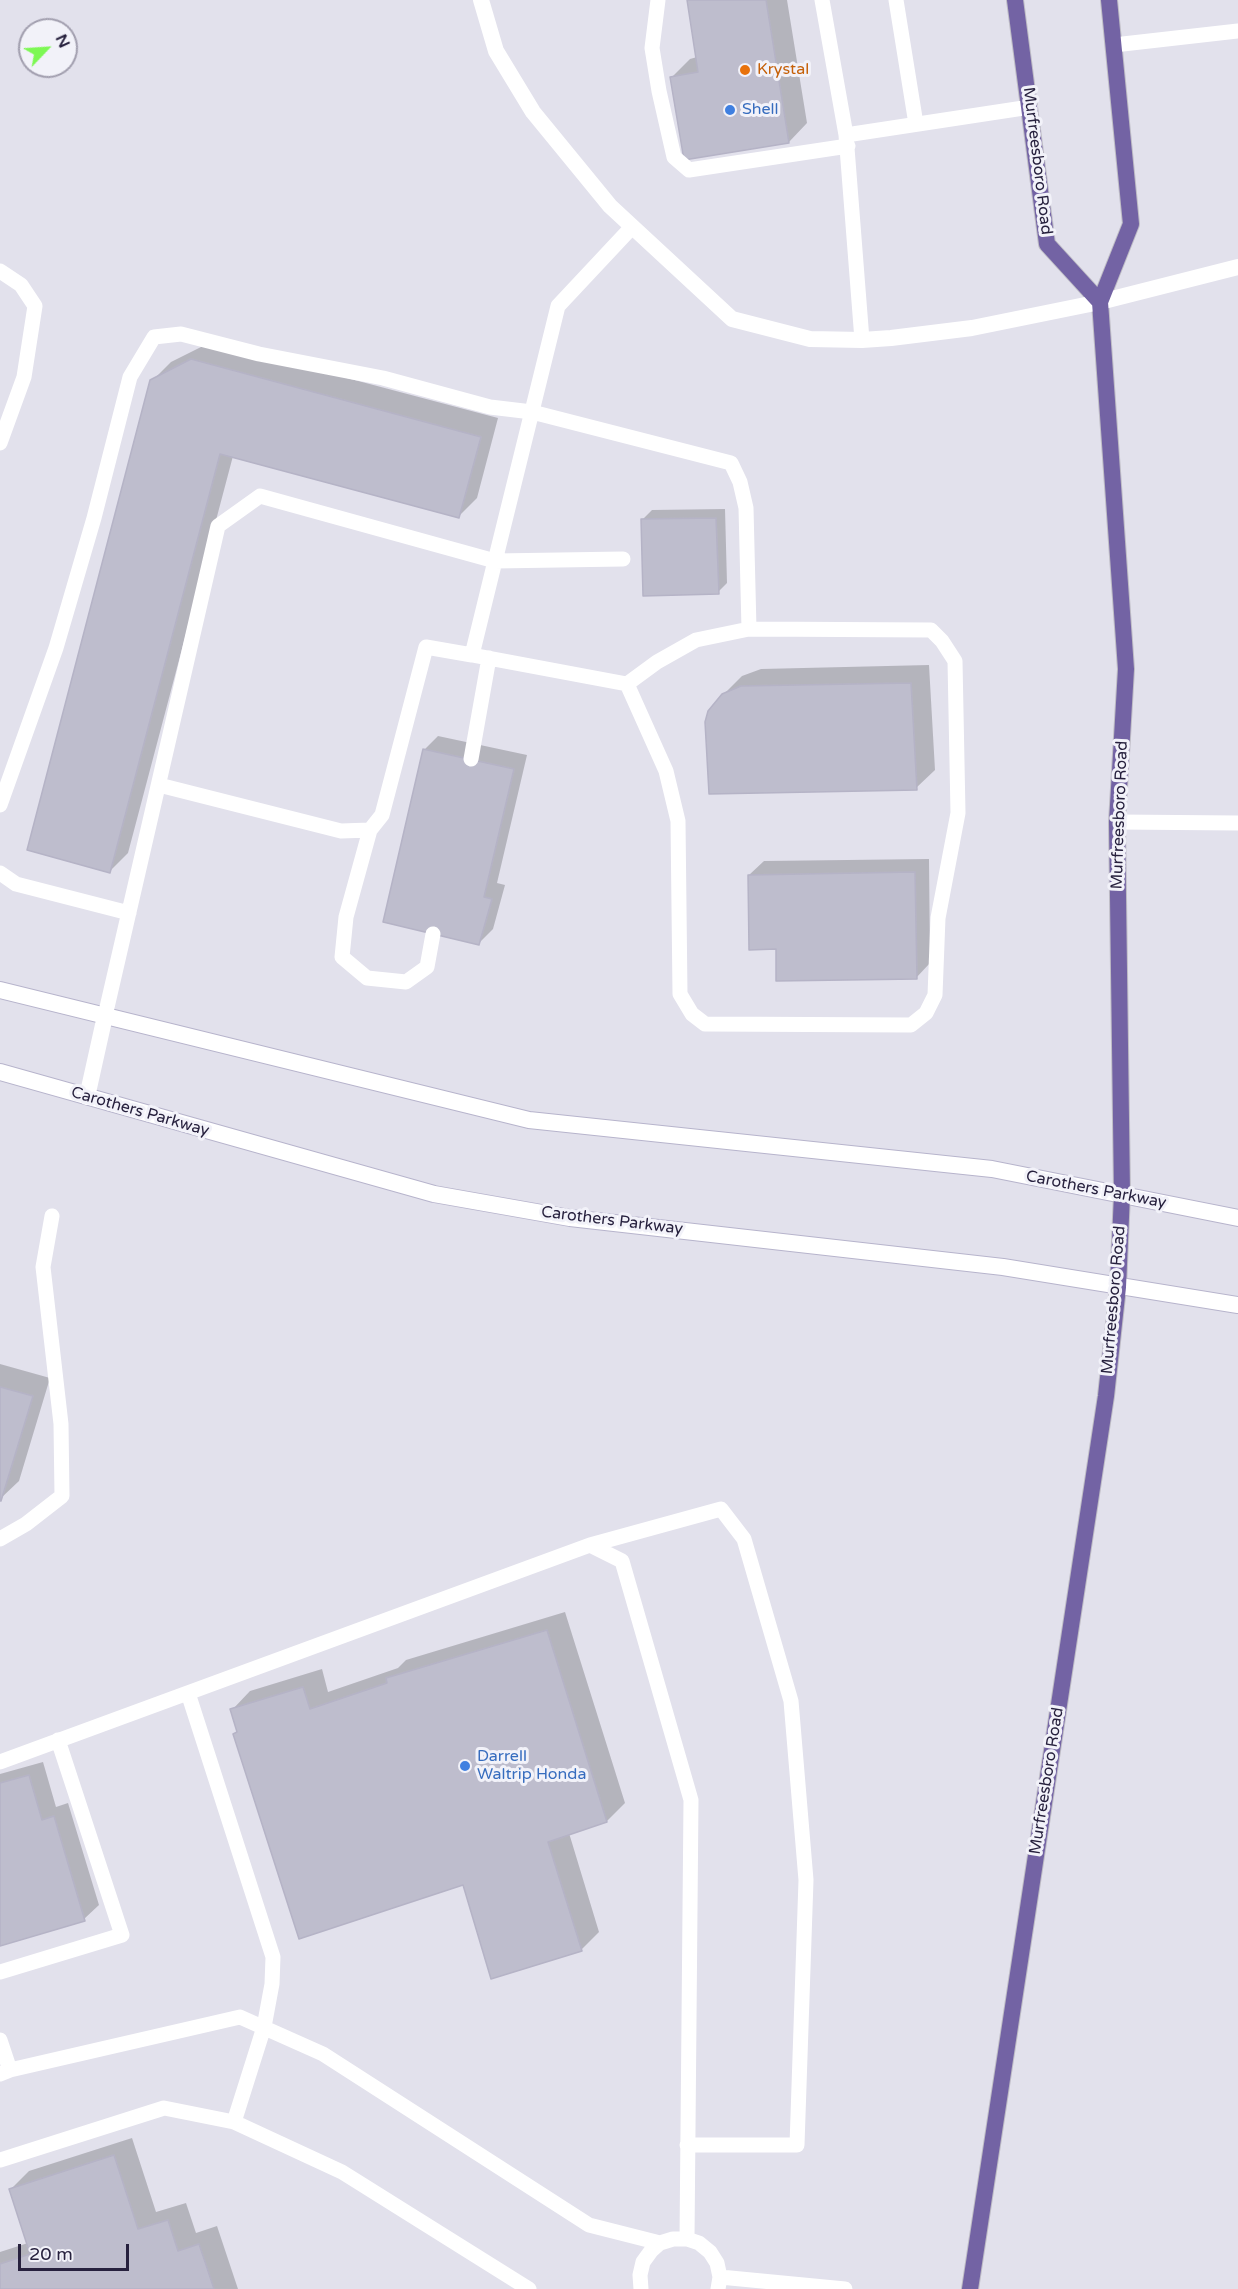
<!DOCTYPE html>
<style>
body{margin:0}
#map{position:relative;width:1238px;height:2289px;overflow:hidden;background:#e2e1ec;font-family:"Varela Round",sans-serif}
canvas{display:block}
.north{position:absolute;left:18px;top:18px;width:60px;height:60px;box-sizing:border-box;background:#f2f2f9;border:2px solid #a19eae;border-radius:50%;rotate:65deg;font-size:16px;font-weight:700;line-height:24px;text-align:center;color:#27213e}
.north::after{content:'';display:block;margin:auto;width:21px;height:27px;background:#7df854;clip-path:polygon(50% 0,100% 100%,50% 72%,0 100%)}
.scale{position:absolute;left:18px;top:2244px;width:111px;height:27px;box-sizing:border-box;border:3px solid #27213e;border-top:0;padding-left:8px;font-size:18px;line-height:21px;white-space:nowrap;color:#27213e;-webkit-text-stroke:4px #f2f2f9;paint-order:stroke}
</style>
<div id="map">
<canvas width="1238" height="2289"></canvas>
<div class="north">N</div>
<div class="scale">20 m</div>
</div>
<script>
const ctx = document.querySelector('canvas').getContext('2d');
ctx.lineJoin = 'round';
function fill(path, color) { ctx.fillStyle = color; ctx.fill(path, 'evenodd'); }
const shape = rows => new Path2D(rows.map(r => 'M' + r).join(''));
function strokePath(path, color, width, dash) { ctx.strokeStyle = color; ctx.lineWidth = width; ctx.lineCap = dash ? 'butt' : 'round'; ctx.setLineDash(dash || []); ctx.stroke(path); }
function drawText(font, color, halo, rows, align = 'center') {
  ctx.font = font + ' "Varela Round",sans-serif'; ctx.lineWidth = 6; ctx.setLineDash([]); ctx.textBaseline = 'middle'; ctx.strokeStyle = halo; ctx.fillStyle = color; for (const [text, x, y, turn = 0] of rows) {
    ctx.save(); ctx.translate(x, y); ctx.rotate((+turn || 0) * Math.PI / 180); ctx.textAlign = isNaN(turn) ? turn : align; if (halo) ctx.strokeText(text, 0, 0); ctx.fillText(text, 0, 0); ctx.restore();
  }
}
fill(shape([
 [688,0,787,0,807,123,789,142,672,77,690,59,697,57],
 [211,342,498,418,477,498,459,516,233,456,128,853,110,871,152,381,171,362],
 [725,509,727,583,718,592,642,520,652,510],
 [929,665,935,770,916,788,723,695,742,676,761,669],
 [438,736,527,755,497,883,505,885,493,929,479,943,424,750],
 [929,859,930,963,916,978,777,948,749,875,764,861],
 [0,1364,50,1378,19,1481,0,1499],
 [565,1612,625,1803,607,1821,569,1833,599,1932,581,1950,464,1883,235,1734,238,1731,232,1710,250,1691,322,1669,328,1692,398,1668,406,1660],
 [43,1762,56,1807,68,1803,99,1905,84,1919,0,1945,0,1774],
 [132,2138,156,2212,186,2203,196,2233,217,2226,238,2289,0,2289,0,2252,28,2243,11,2189,29,2171]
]), '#0003');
const building = shape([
 [687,0,766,0,789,143,684,160,670,77,698,72,687,0],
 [191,359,481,437,459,518,220,454,110,873,27,850,150,380,191,359],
 [716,518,719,594,643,596,641,519,716,518],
 [911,683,917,790,709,794,705,722,708,711,722,694,741,686,911,683],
 [423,749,514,769,484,897,492,899,479,945,383,922,423,749],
 [915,872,917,979,776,981,776,949,749,950,748,875,915,872],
 [0,1387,33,1396,1,1501,0,1501,0,1387],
 [547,1630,607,1822,548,1842,582,1951,491,1979,463,1885,299,1939,233,1734,237,1732,230,1709,303,1687,310,1709,387,1683,386,1678,547,1630],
 [29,1775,42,1820,54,1816,85,1921,0,1946,0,1783,29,1775],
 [114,2155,138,2229,168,2220,178,2251,199,2244,214,2289,0,2289,0,2264,30,2254,9,2189,114,2155]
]);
fill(building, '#bebdcd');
strokePath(building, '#b5b3c6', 1.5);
const secondary = shape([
 [0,990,529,1120,992,1169,1238,1218],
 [0,1072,434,1194,570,1218,1003,1267,1238,1305]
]);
const primary = shape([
 [1015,0,1047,244,1100,302],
 [970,2289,1106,1396,1118,1287,1122,1194,1117,822,1126,669,1100,302,1131,224,1109,0]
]);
strokePath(secondary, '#b7b4cc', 18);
strokePath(primary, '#bebcc5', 18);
strokePath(shape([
 [658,0,652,48,659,91,674,157,689,170,848,146],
 [822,0,846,135],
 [896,0,916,124],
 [1114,45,1238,31],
 [0,271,21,285,35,306,24,377,0,443],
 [862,340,846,135,1030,107],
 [623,559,495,561,472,655,627,684,657,662,696,640,749,629],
 [471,759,489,658],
 [159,785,341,831,370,830,382,815,426,647,472,655],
 [0,805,56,648,94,518,130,377,154,337,181,334,259,354,383,378,490,407,532,412,731,463,740,482,746,508,749,629,931,630,942,641,955,661,958,813,938,918,935,995,926,1013,911,1025,705,1024,692,1014,680,994,678,821,666,771,627,684],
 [1117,822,1238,823],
 [370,830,346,917,342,957,367,978,406,982,427,967,433,934],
 [0,873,16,884,129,913],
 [105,1016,218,526,260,496,495,561,558,306,632,227],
 [0,1539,26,1524,62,1496,61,1424,43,1267,52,1216],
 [590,1545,721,1509,744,1539,791,1701,806,1880,797,2145,687,2145],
 [188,1693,273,1957,272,1984,264,2027,234,2122],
 [0,1762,590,1545,622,1561,691,1800,687,2239],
 [0,1972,122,1935,58,1740],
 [0,2040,10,2070,0,2074],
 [10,2070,240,2017,323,2054,589,2225,660,2243],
 [0,2160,164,2108,234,2122,342,2172,529,2289],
 [720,2277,845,2289],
 [641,2289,640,2275,643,2262,651,2251,660,2243,673,2239,687,2239,699,2243,710,2252,717,2263,720,2277,718,2289]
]), '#fff', 15);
strokePath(shape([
 [481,0,496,51,533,112,610,206,732,319,810,339,862,340,891,338,972,328,1100,302,1238,267]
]), '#fff', 16);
strokePath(shape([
 [87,1097,105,1016]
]), '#fff', 16);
strokePath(secondary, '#fff', 16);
strokePath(primary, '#7363a4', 16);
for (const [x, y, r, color] of [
 [745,70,6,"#e8710a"],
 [730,110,6,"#3f7fe0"],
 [465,1766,6,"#3f7fe0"]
]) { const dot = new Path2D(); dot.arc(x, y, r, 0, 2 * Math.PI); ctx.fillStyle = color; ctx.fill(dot); strokePath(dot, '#f2f2f9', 2); }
drawText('16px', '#c56008', '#f2f2f9', [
 ["Krystal",757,70]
], 'left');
drawText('16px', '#366cbe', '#f2f2f9', [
 ["Shell",742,110],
 ["Darrell",477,1757],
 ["Waltrip Honda",477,1775]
], 'left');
drawText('16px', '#27213e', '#f2f2f9', [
 ["Murfreesboro Road",1037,161,83],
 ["Murfreesboro Road",1120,815,-88],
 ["Carothers Parkway",140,1112,16],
 ["Carothers Parkway",1096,1190,11],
 ["Carothers Parkway",612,1221,7],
 ["Murfreesboro Road",1114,1300,-85],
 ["Murfreesboro Road",1047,1781,-81]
]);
</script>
